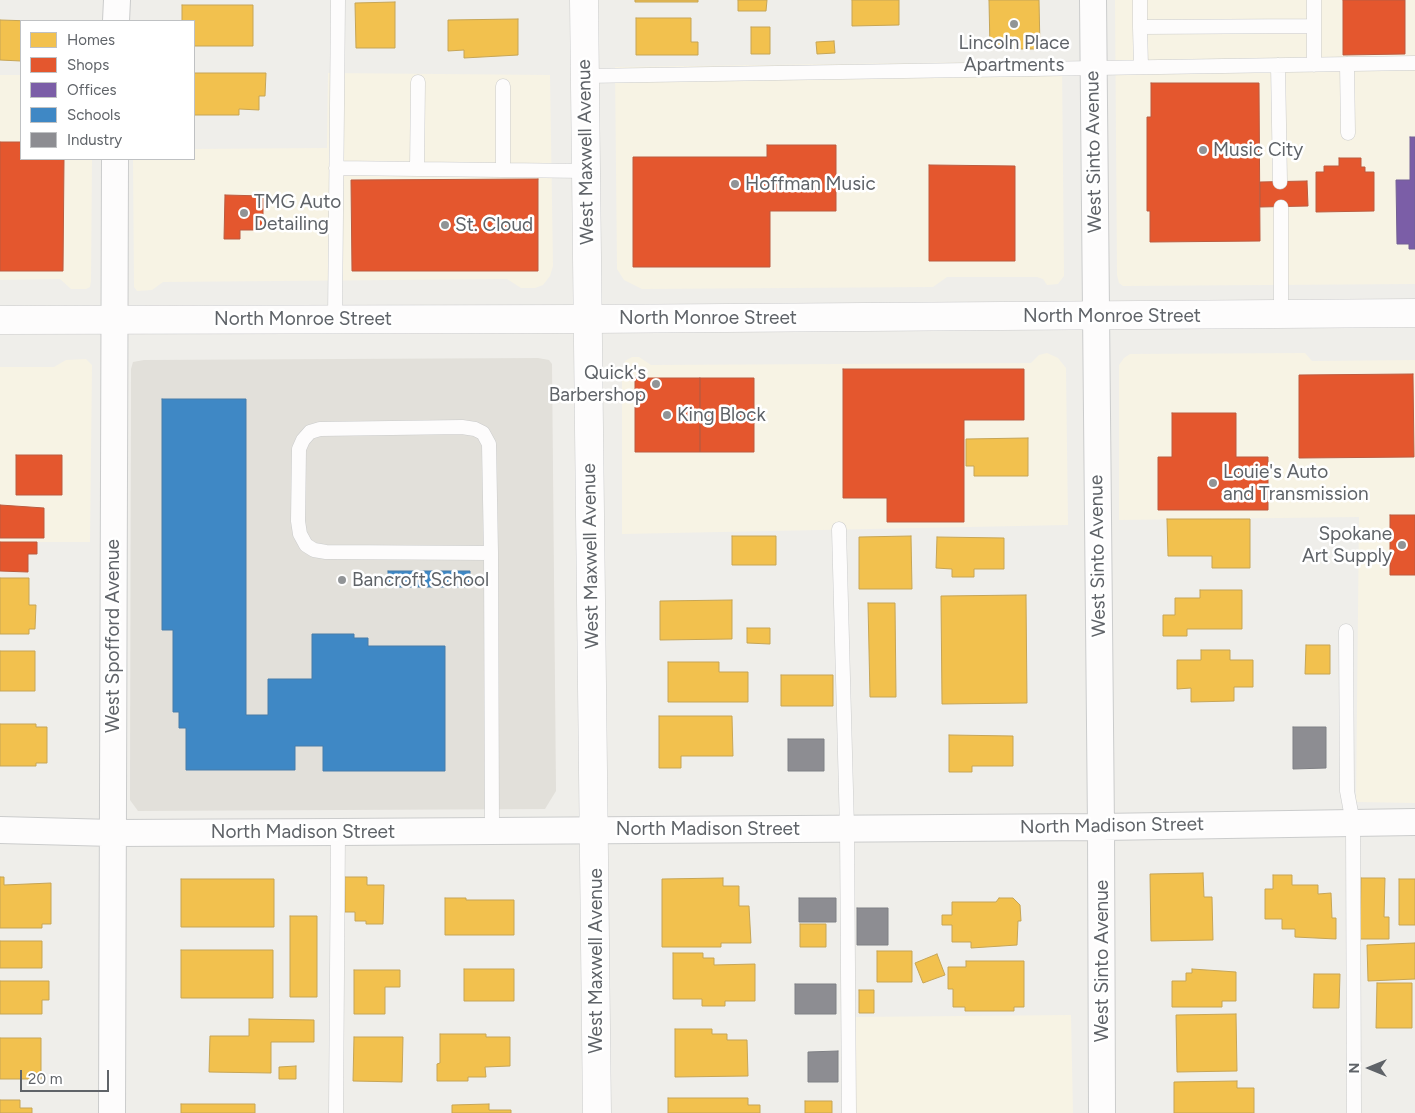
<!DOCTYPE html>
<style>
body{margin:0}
#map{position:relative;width:1415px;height:1113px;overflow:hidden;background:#efeeea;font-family:Figtree,sans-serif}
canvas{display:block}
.legend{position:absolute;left:20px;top:20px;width:175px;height:140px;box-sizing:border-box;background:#fff;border:1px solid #bfc1c3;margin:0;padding:6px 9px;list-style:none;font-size:15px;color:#5f6368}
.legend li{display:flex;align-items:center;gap:10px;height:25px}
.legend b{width:25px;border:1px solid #bfc1c3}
.north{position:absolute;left:1345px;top:1043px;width:50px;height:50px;-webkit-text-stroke:4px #fff;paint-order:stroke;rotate:270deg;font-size:14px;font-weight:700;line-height:20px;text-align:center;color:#5f6368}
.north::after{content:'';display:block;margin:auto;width:18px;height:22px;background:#5f6368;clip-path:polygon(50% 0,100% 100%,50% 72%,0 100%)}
.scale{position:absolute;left:20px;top:1070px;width:89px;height:22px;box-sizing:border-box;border:2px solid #5f6368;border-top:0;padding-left:6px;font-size:15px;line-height:18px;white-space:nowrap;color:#5f6368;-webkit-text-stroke:4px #fff;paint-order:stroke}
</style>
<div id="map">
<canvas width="1415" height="1113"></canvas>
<ul class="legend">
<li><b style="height:14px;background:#f2c14e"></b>Homes</li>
<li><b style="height:14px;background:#e4572e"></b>Shops</li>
<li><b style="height:14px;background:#7b5ea7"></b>Offices</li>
<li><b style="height:14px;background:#3f88c5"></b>Schools</li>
<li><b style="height:14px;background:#8d8d92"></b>Industry</li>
</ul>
<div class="north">N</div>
<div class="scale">20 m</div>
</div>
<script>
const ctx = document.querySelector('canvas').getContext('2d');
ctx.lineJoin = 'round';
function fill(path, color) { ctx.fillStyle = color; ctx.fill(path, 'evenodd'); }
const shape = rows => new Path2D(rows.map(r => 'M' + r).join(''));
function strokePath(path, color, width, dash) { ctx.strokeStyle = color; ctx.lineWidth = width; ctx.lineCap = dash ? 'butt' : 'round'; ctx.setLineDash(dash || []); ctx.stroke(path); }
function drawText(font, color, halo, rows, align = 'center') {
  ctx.font = font + ' Figtree,sans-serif'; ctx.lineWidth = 5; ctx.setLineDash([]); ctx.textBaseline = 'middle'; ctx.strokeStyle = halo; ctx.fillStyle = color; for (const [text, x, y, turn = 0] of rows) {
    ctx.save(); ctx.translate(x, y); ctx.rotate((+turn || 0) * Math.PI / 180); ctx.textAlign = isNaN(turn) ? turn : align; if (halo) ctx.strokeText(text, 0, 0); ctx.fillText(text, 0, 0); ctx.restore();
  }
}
fill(shape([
 [1115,0,1415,0,1415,284,1123,286,1119,283,1117,275],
 [1062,61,1064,276,1058,284,1047,285,1043,279,1037,277,947,277,933,287,642,289,624,280,617,269,615,67],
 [328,73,550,75,553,266,550,276,543,285,535,288,521,288,507,279,163,282,152,290,137,291,134,287,133,159,194,159,194,149,327,148],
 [0,75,21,75,21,159,92,159,91,281,90,287,86,289,71,289,60,279,0,280],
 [1047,353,1058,358,1066,368,1068,525,622,534,622,370,625,361,632,357,639,357,651,365,1031,363,1039,355],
 [1305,353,1312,361,1415,360,1415,803,1356,802,1359,517,1119,520,1119,365,1124,358,1130,354],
 [86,359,92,365,90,542,0,542,0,367,54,367,66,360],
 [1071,1015,1073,1113,854,1113,854,1017]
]), '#f7f3e4');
fill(shape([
 [538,358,549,360,552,364,556,791,545,809,138,811,130,800,131,369,133,362,144,360]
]), '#e2e0da');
const homes = shape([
 [635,0,698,0,698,2,635,2,635,0],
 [738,0,767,0,766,11,738,11,738,0],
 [852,0,899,0,899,25,852,26,852,0],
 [989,0,1039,0,1040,49,990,49,989,0],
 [395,2,395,48,356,48,355,3,395,2],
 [182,5,253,5,253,46,194,46,194,21,182,21,182,5],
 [636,18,691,18,691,42,698,42,698,55,636,55,636,18],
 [518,19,518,55,464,58,464,50,448,51,448,20,518,19],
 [0,20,32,21,21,21,21,61,0,60,0,20],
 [751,27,770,27,770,54,751,54,751,27],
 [834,41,835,53,817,54,816,42,834,41],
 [194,73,266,73,265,96,259,96,259,110,239,109,239,115,194,115,194,73],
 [1028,438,1028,476,974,476,974,466,966,466,966,439,1028,438],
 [1167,519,1250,519,1250,568,1212,568,1212,556,1168,556,1167,519],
 [732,536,776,536,776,565,732,565,732,536],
 [911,536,912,589,859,589,859,537,911,536],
 [937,537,1004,538,1004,569,974,569,974,577,952,577,952,569,936,568,937,537],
 [0,578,29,578,29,605,36,605,35,629,29,629,29,634,0,634,0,578],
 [1200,590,1242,590,1242,629,1187,629,1187,636,1163,636,1163,615,1175,615,1175,598,1200,598,1200,590],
 [1026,595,1027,703,942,704,941,596,1026,595],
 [732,600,732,639,660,640,660,601,732,600],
 [868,603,895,603,896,697,870,697,868,603],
 [747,628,770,628,770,644,747,643,747,628],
 [1306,645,1330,645,1330,674,1305,674,1306,645],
 [1201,650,1230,650,1230,660,1253,660,1253,687,1234,687,1234,701,1191,702,1191,688,1177,689,1177,660,1201,660,1201,650],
 [0,651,35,651,35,691,0,691,0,651],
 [668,662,719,662,719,672,748,672,748,702,668,702,668,662],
 [781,675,833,675,833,706,781,706,781,675],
 [659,716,732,716,733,756,681,756,681,768,659,768,659,716],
 [0,724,36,724,36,727,47,727,47,763,36,763,36,766,0,766,0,724],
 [949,735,1013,736,1013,766,972,766,972,772,949,772,949,735],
 [1203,873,1204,897,1212,897,1213,940,1151,941,1150,874,1203,873],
 [1273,875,1292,875,1292,885,1318,885,1318,894,1331,893,1332,918,1336,918,1336,939,1295,937,1295,929,1282,929,1282,919,1265,919,1265,889,1273,889,1273,875],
 [0,877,4,877,4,885,51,883,51,924,42,924,42,928,0,928,0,877],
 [345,877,367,877,367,885,384,885,383,924,366,924,366,921,355,921,355,912,345,912,345,877],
 [723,878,723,886,739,886,739,906,749,906,751,943,721,943,721,947,662,947,662,879,723,878],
 [1361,878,1385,878,1384,917,1389,917,1389,939,1360,939,1361,878],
 [181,879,274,879,274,927,181,927,181,879],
 [1399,879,1415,879,1415,925,1399,925,1399,879],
 [445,898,466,898,466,900,514,900,514,935,445,935,445,898],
 [999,898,1013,898,1020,905,1021,921,1018,921,1017,945,971,948,971,942,952,942,952,925,942,925,942,915,952,915,952,902,996,902,999,898],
 [290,916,317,916,317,997,290,997,290,916],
 [800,924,826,924,826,947,800,947,800,924],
 [0,941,42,941,42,968,0,968,0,941],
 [1415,943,1415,979,1368,981,1367,945,1415,943],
 [181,950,273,950,273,998,181,998,181,950],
 [877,951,912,951,912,982,877,982,877,951],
 [673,953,703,953,703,958,714,958,714,965,755,964,755,1001,725,1001,725,1006,702,1006,702,999,673,999,673,953],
 [937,954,945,975,923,983,915,963,937,954],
 [966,961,1024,961,1024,1007,1014,1007,1014,1011,965,1011,965,1007,953,1007,953,989,948,989,948,967,966,967,966,961],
 [464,969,514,969,514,1001,464,1001,464,969],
 [1192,969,1236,972,1236,1001,1222,1001,1222,1007,1172,1007,1172,981,1186,981,1186,973,1192,973,1192,969],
 [354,970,400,970,400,987,385,987,385,1014,354,1014,354,970],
 [1314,974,1340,974,1339,1008,1313,1008,1314,974],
 [0,981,49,981,49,1000,42,1000,42,1014,0,1014,0,981],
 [1377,983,1412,983,1412,1028,1376,1028,1377,983],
 [859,990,874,990,874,1013,859,1013,859,990],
 [1236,1014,1237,1071,1177,1072,1176,1015,1236,1014],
 [249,1019,314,1020,314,1042,271,1042,271,1073,209,1072,210,1036,249,1036,249,1019],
 [675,1029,712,1029,712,1034,727,1034,727,1040,747,1040,748,1076,675,1077,675,1029],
 [440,1034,486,1034,486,1037,510,1037,510,1066,485,1067,486,1077,468,1077,468,1081,437,1081,437,1064,440,1063,440,1034],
 [354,1037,403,1037,402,1082,353,1081,354,1037],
 [0,1038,41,1038,41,1079,0,1079,0,1038],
 [296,1066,296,1079,279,1079,279,1067,296,1066],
 [1237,1081,1237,1088,1254,1088,1254,1113,1174,1113,1174,1082,1237,1081],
 [668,1098,748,1098,748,1105,760,1105,760,1113,668,1113,668,1098],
 [0,1100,20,1100,20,1108,32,1108,32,1113,0,1113,0,1100],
 [805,1101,832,1101,832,1113,805,1113,805,1101],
 [181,1104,255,1104,255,1113,181,1113,181,1104],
 [489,1104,489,1110,511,1110,511,1113,452,1113,452,1105,489,1104]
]);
fill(homes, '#f2c14e');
strokePath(homes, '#c6a556', 1);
const shops = shape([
 [1343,0,1405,0,1405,54,1343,55,1343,0],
 [1151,83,1259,83,1260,241,1150,242,1150,211,1147,211,1147,117,1151,117,1151,83],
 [0,142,21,142,21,159,64,159,63,271,0,271,0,142],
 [767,145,836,145,836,211,770,211,770,267,633,267,633,157,767,157,767,145],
 [1339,158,1361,158,1361,167,1365,167,1365,172,1374,172,1374,211,1316,212,1316,172,1324,172,1324,166,1339,166,1339,158],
 [929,165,1015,166,1015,261,929,261,929,165],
 [538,179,538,271,352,271,351,180,538,179],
 [1307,181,1308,206,1260,207,1260,182,1307,181],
 [225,195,263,196,263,230,240,230,240,239,224,239,225,195],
 [843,369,1024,369,1024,420,964,420,964,522,887,522,887,498,843,498,843,369],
 [1413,374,1414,457,1299,458,1299,375,1413,374],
 [635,378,700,378,700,452,635,452,635,378],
 [700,378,754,378,754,452,700,452,700,378],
 [1172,413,1236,413,1236,457,1268,457,1268,510,1158,510,1158,457,1172,457,1172,413],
 [16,455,62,455,62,495,16,495,16,455],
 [0,505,44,508,44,538,0,538,0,505],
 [1390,515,1415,515,1415,575,1390,575,1390,515],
 [0,542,37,542,37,554,28,554,28,572,0,571,0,542]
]);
fill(shops, '#e4572e');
strokePath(shops, '#bc5b3f', 1);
const offices = shape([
 [1410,137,1415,137,1415,249,1409,249,1409,244,1397,244,1396,180,1410,180,1410,137]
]);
fill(offices, '#7b5ea7');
strokePath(offices, '#736094', 1);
const schools = shape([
 [162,399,246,399,246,715,268,715,268,679,312,679,312,634,354,634,354,638,368,638,368,646,445,646,445,771,323,771,323,746,295,746,295,770,186,770,186,728,179,728,179,712,173,712,173,630,162,630,162,399],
 [388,571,470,571,470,587,388,587,388,571]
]);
fill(schools, '#3f88c5');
strokePath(schools, '#497da9', 1);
const industry = shape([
 [1293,727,1326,727,1326,768,1293,769,1293,727],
 [788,739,824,739,824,771,788,771,788,739],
 [799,898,836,898,836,922,799,922,799,898],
 [857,908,888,908,888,945,857,945,857,908],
 [795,984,836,984,836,1014,795,1014,795,984],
 [838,1051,838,1082,808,1082,808,1052,838,1051]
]);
fill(industry, '#8d8d92');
strokePath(industry, '#7f8085', 1);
const service = shape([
 [1140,0,1140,27,1314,26],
 [1314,0,1314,65],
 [1140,27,1141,66],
 [1347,64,1348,133],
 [1278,65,1280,182],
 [585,76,1415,63],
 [336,168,586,171],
 [417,169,418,82],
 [503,170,503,86],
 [1281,207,1281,314],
 [335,319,338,0],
 [839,529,847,828,849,1113],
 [491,553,326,552,314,550,306,545,300,534,298,521,299,449,303,440,310,432,320,429,462,427,475,429,483,433,489,444,491,553,492,830],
 [1346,631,1347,791,1353,823,1354,1113],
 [336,1113,338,832]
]);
const minor = shape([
 [1093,0,1101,827,1102,1113],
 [116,21,117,0],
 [0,830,113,833,338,832,1101,827,1415,822],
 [112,1113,115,159]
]);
const tertiary = shape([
 [584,0,597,1113]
]);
const secondary = shape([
 [0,320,588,319,1415,313]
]);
strokePath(service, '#cbcccc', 15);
strokePath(minor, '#cbcccc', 28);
strokePath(tertiary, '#cbcccc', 29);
strokePath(secondary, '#cacacb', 29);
strokePath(service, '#fdfcfc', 14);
strokePath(minor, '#fdfcfc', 26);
strokePath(tertiary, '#fdfcfc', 28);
strokePath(secondary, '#fdfcfc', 28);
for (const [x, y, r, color] of [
 [1014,24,5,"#919496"],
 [1203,150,5,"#919496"],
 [735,184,5,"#919496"],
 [244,213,5,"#919496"],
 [445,225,5,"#919496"],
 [656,384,5,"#919496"],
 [667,415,5,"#919496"],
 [1213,483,5,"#919496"],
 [1402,545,5,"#919496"],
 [342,580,5,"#919496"]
]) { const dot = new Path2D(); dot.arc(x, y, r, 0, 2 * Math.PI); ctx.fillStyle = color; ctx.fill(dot); strokePath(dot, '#fff', 2); }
drawText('19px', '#5f6368', '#fff', [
 ["Lincoln Place",1014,43,"center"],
 ["Apartments",1014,65,"center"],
 ["Music City",1213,150],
 ["Hoffman Music",745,184],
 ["TMG Auto",254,202],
 ["Detailing",254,224],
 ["St. Cloud",455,225],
 ["Quick's",646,373,"right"],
 ["Barbershop",646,395,"right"],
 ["King Block",677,415],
 ["Louie's Auto",1223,472],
 ["and Transmission",1223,494],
 ["Spokane",1392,534,"right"],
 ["Art Supply",1392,556,"right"],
 ["Bancroft School",352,580]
], 'left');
drawText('19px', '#5f6368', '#fff', [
 ["West Maxwell Avenue",586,152,-91],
 ["West Sinto Avenue",1094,152,-91],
 ["North Monroe Street",1112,316],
 ["North Monroe Street",708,318],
 ["North Monroe Street",303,319],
 ["West Maxwell Avenue",591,556,-91],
 ["West Sinto Avenue",1098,556,-91],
 ["West Spofford Avenue",113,636,-90],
 ["North Madison Street",1112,826,-1],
 ["North Madison Street",708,829],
 ["North Madison Street",303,832],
 ["West Maxwell Avenue",596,961,-90],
 ["West Sinto Avenue",1102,961,-90]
]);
</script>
